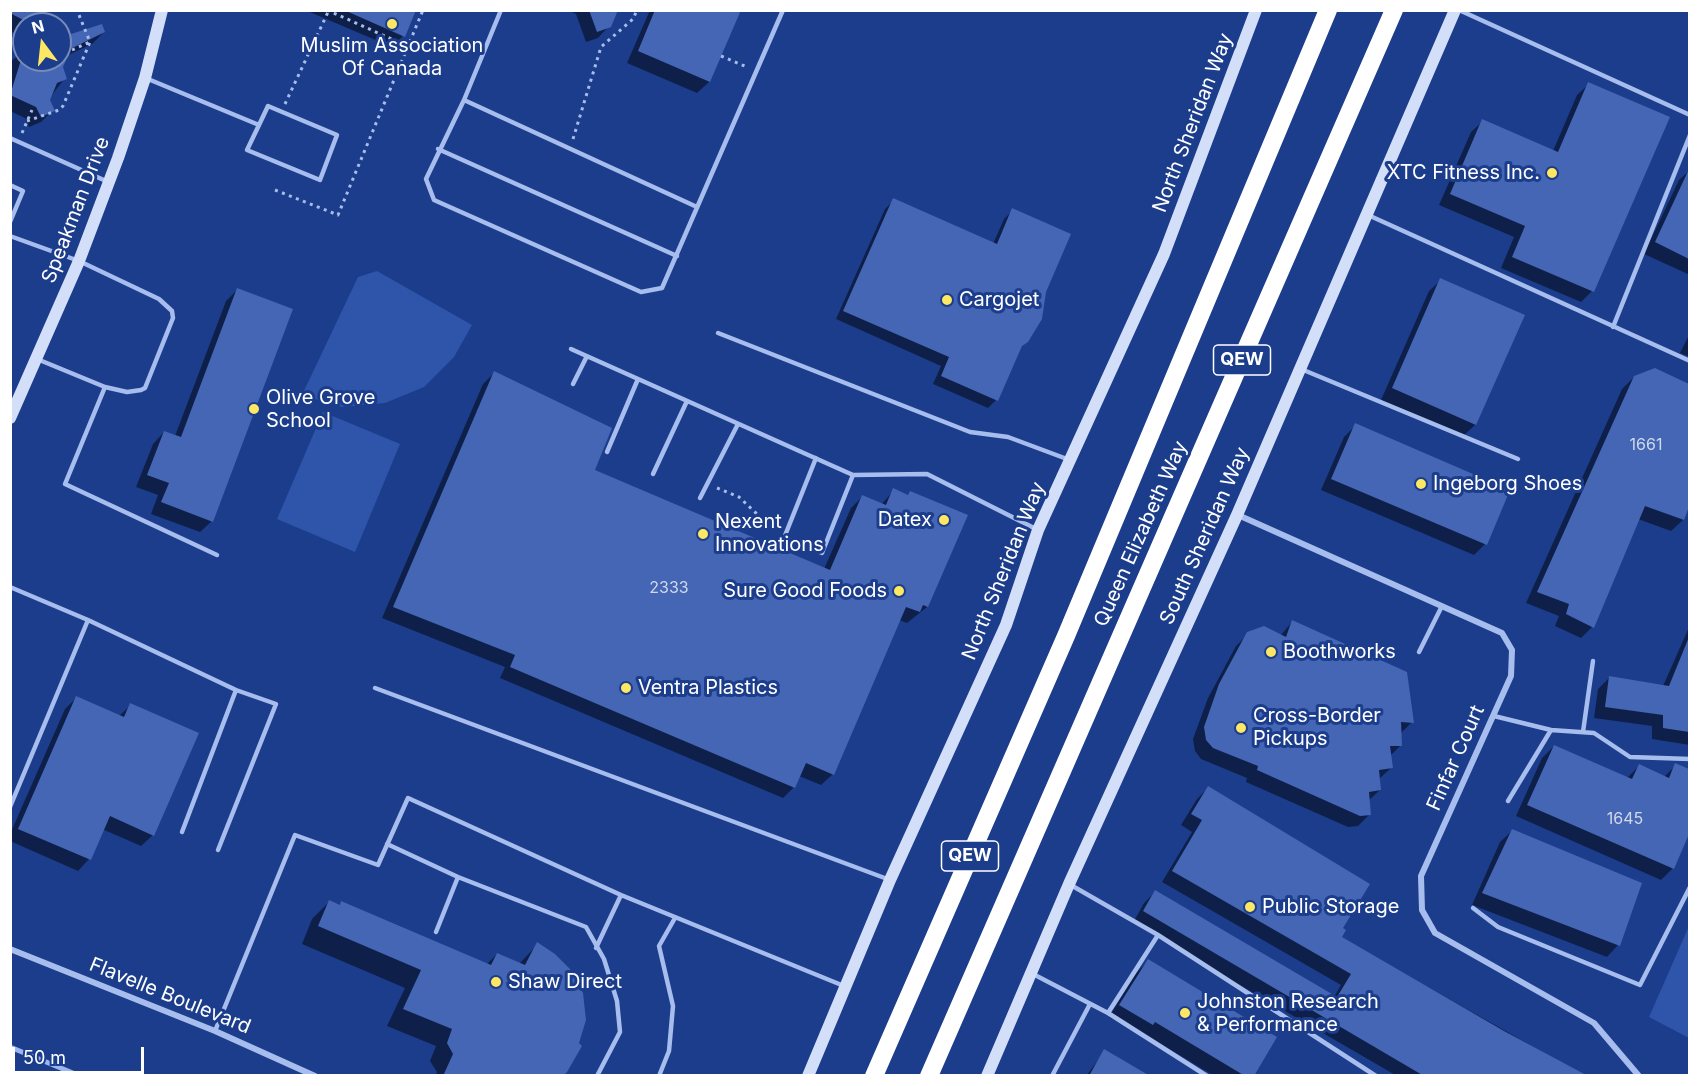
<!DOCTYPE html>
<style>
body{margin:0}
#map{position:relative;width:1700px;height:1086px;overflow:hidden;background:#1b3d8c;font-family:Inter,sans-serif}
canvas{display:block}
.frame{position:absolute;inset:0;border:12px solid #fff;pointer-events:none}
.north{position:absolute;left:12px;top:12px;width:60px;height:60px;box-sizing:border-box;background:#1b3d8c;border:2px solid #768bba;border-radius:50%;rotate:345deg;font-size:16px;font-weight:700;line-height:24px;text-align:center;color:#fff}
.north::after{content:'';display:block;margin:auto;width:21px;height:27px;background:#fee763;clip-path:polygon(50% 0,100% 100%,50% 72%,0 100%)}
.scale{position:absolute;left:12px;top:1047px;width:132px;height:27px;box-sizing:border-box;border:3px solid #fff;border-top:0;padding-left:8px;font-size:18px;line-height:21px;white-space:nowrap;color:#fff;-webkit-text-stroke:4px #1b3d8c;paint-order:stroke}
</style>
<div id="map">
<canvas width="1700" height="1086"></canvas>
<div class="frame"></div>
<div class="north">N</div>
<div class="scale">50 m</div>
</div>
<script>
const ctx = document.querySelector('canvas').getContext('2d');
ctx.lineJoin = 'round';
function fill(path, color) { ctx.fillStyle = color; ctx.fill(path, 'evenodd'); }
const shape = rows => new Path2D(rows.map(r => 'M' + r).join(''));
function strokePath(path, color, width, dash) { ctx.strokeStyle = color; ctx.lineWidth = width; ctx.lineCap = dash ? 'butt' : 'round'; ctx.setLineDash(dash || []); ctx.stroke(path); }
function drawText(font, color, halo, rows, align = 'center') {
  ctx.font = font + ' Inter,sans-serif'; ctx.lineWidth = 6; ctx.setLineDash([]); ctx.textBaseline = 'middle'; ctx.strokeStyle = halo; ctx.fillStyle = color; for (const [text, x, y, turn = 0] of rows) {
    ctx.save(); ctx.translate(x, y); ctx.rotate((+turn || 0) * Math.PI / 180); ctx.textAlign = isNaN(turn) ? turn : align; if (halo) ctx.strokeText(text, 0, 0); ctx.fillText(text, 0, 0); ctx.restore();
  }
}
fill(shape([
 [377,271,472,325,454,357,424,387,385,403,342,407,302,395,358,277],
 [323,412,400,444,355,552,277,519],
 [1689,926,1689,1038,1649,1017]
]), '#2e55aa');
fill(shape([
 [10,10,40,24,24,24,24,38,10,31],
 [305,10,414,10,403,36,392,47],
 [568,10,616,10,609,26,598,38,586,42,576,14],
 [650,10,739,10,709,82,697,93,627,63],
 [104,32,92,44,66,56,61,67,65,78,48,100,53,110,41,122,29,127,25,118,10,111,10,62,19,55,24,42,24,60,60,60,60,33,68,37],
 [1589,84,1592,291,1581,302,1501,268,1514,237,1439,205,1471,132,1483,121,1553,151,1577,95],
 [1690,170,1690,275,1644,254,1679,180],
 [894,200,993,244,1004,219,1013,210,1044,291,996,400,988,408,933,384,941,366,836,319,885,209],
 [1441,280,1523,316,1475,425,1463,436,1381,400,1429,291],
 [238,289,212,521,200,532,151,514,158,495,136,487,153,444,164,432,175,436,226,301],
 [1690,333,1690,357,1680,353],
 [1655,370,1690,386,1690,503,1683,520,1671,531,1638,519,1592,627,1581,638,1555,626,1559,616,1526,603,1622,389,1634,377],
 [495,372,593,471,824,569,851,508,862,497,881,505,894,490,907,496,910,493,966,516,927,607,907,623,899,620,833,774,821,785,799,776,794,787,783,798,500,678,505,667,382,618,483,384],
 [1356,425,1485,544,1474,555,1321,490,1344,437],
 [1292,622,1412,722,1400,734,1400,746,1390,756,1392,767,1379,779,1380,790,1368,801,1370,814,1358,826,1348,827,1246,782,1247,778,1201,759,1195,751,1193,739,1208,698,1236,646,1248,634,1280,636],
 [1690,625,1690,745,1652,739,1652,726,1594,718,1598,689,1609,678,1663,686],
 [76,698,119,716,131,705,153,835,141,846,102,829,89,859,78,871,10,841,10,834,65,709],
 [1554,746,1627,778,1639,766,1664,777,1676,765,1690,771,1690,830,1673,868,1661,880,1516,816,1542,758],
 [1208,788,1340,937,1569,1067,1564,1076,1397,1076,1133,923,1144,903,1155,892,1334,997,1341,985,1162,882,1192,832,1181,825,1197,799],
 [1512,831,1641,883,1618,945,1607,957,1472,905,1500,842],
 [329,902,339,906,341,903,486,965,497,954,519,964,538,944,562,1076,435,1076,437,1072,430,1061,436,1046,387,1026,405,988,302,944,312,919],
 [1148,961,1252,1076,1214,1076,1143,1033,1140,1035,1109,1017,1136,973],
 [1105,1051,1147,1076,1086,1076]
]), '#0007');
strokePath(shape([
 [10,1047,80,1076]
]), '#9ab6ef', 5);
fill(shape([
 [10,10,48,10,41,24,31,24,10,13],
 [344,10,416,10,405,37],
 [589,10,618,10,611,27,597,32],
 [655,10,741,10,710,82,638,51],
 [102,24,105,32,60,54,60,32,68,35],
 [21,60,66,60,63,67,67,79,57,83,50,100,55,111,41,117,36,107,10,95],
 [1588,82,1670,117,1594,292,1512,257,1525,226,1450,194,1482,119,1558,152],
 [1689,169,1689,259,1655,242],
 [893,198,997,244,1012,208,1071,234,1046,292,1042,319,1028,342,1022,346,998,401,941,376,949,357,843,311],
 [1440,278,1525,315,1476,425,1392,388],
 [237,288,293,309,213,522,161,502,169,483,147,475,164,431,181,437],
 [1655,368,1689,384,1689,507,1684,520,1645,506,1594,628,1566,614,1569,604,1537,592,1634,376],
 [494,371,612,428,595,470,830,570,862,495,886,505,893,488,908,495,910,491,968,515,928,607,923,605,920,612,906,607,834,775,806,763,795,788,510,667,515,655,393,607],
 [1355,423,1510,490,1487,545,1331,479],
 [1292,620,1407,672,1414,723,1401,722,1402,746,1390,746,1393,768,1379,770,1381,790,1369,792,1371,815,1360,816,1257,770,1258,766,1213,748,1206,740,1204,727,1219,684,1247,632,1264,626,1286,637],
 [1689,637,1689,732,1663,728,1663,715,1605,707,1609,676,1669,686],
 [76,696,124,717,130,703,199,733,154,836,110,816,91,860,18,829],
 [1554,745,1632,779,1639,764,1669,778,1675,763,1689,769,1689,834,1674,869,1527,805],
 [1208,786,1370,884,1343,928,1346,930,1342,937,1504,1031,1588,1076,1424,1076,1143,911,1155,890,1337,997,1351,974,1172,871,1202,820,1191,814],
 [1512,829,1642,883,1620,946,1482,893],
 [329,900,340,905,341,901,491,965,497,953,525,965,537,942,555,954,570,969,583,993,586,1020,579,1043,582,1046,567,1072,563,1076,443,1076,453,1054,447,1043,452,1029,403,1009,421,970,318,926],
 [1148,959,1277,1037,1254,1076,1245,1076,1155,1022,1153,1025,1119,1005],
 [1104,1049,1150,1076,1089,1076]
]), '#4466b4');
strokePath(shape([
 [327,10,407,46],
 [72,50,90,42],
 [721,56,747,67],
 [285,104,329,10],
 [27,121,59,110,63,106,90,42,77,10],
 [22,133,32,110],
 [573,139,601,47,633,19,637,10],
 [275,190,338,215,423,10],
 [717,488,739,497,776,532]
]), '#a7bded', 3, [3, 4.5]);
strokePath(shape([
 [501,10,464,100,426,179,434,200,641,292,662,288,783,10],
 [1459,10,1690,115],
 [148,79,259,125,268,106,337,135,320,180,247,150,259,125],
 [464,100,697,207],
 [10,138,106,181],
 [438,149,677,256],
 [10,185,23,191,10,222],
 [1368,215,1690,361],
 [10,236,79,261,159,299,172,311,173,318,145,388,141,390,127,392,105,387,37,359],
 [1613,327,1690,135],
 [718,333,970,432,1008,437,1067,459],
 [571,349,853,475,927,474,1036,529],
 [1301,369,1518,459],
 [573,384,587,356],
 [105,387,65,484,217,555],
 [607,452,638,379],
 [816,458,784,538,822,553,853,475],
 [653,474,687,401],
 [700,498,738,424],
 [10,587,88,620,236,690,276,704,218,850],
 [1419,652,1442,606],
 [375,688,890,880],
 [1494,716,1551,730,1594,733,1630,757,1690,759],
 [1583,732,1593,661],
 [1508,801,1551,730],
 [10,807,88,620],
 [182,832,236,690],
 [387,844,458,877,586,927,604,959,617,1001,620,1032,597,1076],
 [1069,884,1158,935,1376,1076],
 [1473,908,1498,927,1640,985,1690,887],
 [436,932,458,877],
 [596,948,621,895],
 [1033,974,1108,1013,1207,1076],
 [1108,1013,1158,935],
 [215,1031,295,835,378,865,408,798,621,895,844,986],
 [659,1076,669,1051,673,1006,659,946,675,918],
 [1052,1076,1090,1004]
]), '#a7bded', 4.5);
strokePath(shape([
 [1238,515,1502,633,1512,650,1511,676,1421,876,1422,910,1435,933,1594,1023,1639,1076],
 [10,949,215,1031,315,1076]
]), '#a7bded', 6);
strokePath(shape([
 [10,418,79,261,118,158,145,78,162,10],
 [808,1076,890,880,1006,625,1038,530,1164,254,1256,10],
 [987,1076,1069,884,1237,515,1455,10]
]), '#d3def9', 12);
strokePath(shape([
 [874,1076,1066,636,1328,10],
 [929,1076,1394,10]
]), '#fff', 18);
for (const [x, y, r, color] of [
 [392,24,6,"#fee763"],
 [1552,173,6,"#fee763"],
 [947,300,6,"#fee763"],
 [254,409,6,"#fee763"],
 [1421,484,6,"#fee763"],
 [944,520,6,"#fee763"],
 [703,534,6,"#fee763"],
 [899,591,6,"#fee763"],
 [1271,652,6,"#fee763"],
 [626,688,6,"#fee763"],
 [1241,728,6,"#fee763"],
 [1250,907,6,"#fee763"],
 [496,982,6,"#fee763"],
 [1185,1013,6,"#fee763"]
]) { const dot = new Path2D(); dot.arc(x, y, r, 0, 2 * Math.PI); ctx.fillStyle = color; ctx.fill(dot); strokePath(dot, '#1b3d8c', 2); }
drawText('16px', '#d0d9ec', null, [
 ["1661",1646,445],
 ["2333",669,588],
 ["1645",1625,819]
]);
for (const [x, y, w] of [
 [1242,360,57],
 [970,856,57]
]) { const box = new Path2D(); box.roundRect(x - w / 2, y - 15, w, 30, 4.5); ctx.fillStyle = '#1b3d8c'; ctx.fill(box); strokePath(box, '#fff', 1.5); }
drawText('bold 18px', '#fff', null, [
 ["QEW",1242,360],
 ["QEW",970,856]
]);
drawText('20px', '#fff', '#1b3d8c', [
 ["Muslim Association",392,46,"center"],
 ["Of Canada",392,69,"center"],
 ["XTC Fitness Inc.",1540,173,"right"],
 ["Cargojet",959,300],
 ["Olive Grove",266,398],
 ["School",266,421],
 ["Ingeborg Shoes",1433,484],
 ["Datex",932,520,"right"],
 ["Nexent",715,522],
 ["Innovations",715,545],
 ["Sure Good Foods",887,591,"right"],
 ["Boothworks",1283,652],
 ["Ventra Plastics",638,688],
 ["Cross-Border",1253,716],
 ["Pickups",1253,739],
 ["Public Storage",1262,907],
 ["Shaw Direct",508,982],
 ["Johnston Research",1197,1002],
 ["& Performance",1197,1025]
], 'left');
drawText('20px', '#fff', '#1b3d8c', [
 ["North Sheridan Way",1193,123,-69],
 ["Speakman Drive",76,210,-69],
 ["Queen Elizabeth Way",1141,534,-66],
 ["South Sheridan Way",1205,536,-66],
 ["North Sheridan Way",1004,571,-68],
 ["Finfar Court",1456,758,-66],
 ["Flavelle Boulevard",170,996,22]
]);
</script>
